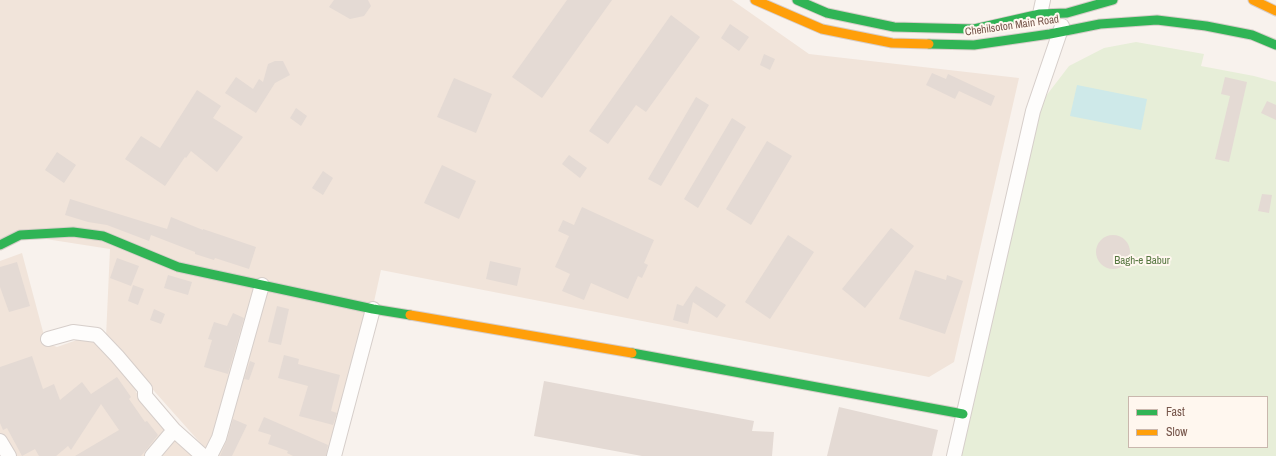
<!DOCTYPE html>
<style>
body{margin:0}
#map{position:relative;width:1276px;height:456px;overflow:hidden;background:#f8f2ed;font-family:"Archivo Narrow",sans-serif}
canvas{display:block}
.legend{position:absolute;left:1128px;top:396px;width:140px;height:52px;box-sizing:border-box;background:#fff7ef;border:1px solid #c9b7ad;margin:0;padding:5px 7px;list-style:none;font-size:12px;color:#77564b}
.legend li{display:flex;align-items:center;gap:8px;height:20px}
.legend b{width:20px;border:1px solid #c9b7ad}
</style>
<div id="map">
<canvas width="1276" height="456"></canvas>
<ul class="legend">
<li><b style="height:5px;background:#30b455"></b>Fast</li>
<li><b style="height:5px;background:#ff9f0a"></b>Slow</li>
</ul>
</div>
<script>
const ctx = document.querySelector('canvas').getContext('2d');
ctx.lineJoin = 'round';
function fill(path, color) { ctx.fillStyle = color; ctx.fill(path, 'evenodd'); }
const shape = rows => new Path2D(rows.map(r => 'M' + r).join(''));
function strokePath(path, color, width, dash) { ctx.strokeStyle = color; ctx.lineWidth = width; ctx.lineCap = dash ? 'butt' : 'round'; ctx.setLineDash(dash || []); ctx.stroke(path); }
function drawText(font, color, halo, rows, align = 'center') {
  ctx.font = font + ' "Archivo Narrow",sans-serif'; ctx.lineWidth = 4; ctx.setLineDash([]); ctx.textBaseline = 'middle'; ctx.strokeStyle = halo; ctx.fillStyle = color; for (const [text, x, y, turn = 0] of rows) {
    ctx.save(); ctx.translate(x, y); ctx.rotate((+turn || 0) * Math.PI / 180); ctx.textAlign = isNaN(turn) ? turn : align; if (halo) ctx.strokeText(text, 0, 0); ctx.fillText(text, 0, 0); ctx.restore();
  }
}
fill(shape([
 [0,0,732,0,809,54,1019,78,954,362,929,377,381,270,340,456,212,456,106,337,110,249,20,235,0,245],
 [22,253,46,343,57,347,77,340,87,339,100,343,133,380,136,392,157,421,178,444,193,456,0,456,0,261]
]), '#f1e4da');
fill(shape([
 [1136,42,1204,54,1201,66,1254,76,1276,82,1276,456,960,456,1034,126,1046,96,1069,66,1104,48],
 [1129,397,1267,397,1267,447,1129,447]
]), '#e7eed8');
fill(shape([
 [1077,85,1147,99,1141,130,1070,116]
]), '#cee9e9');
fill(shape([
 [334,0,368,0,371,6,364,16,350,19,329,7],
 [567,0,612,0,542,98,512,77],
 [671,15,700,37,646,112,636,105,608,144,589,131],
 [730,24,749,37,739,51,721,38],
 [764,54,775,59,770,70,760,65],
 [275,61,283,61,290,75,275,83,256,113,225,93,236,77,253,89,259,79,263,82,268,64],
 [932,73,946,79,948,74,995,96,991,106,959,91,955,99,926,85],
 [1225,77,1247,82,1229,162,1215,159,1230,96,1221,94],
 [454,78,492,94,476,133,437,117],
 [197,90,221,106,213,118,243,137,217,172,191,151,186,158,185,157,165,186,125,159,141,136,160,148],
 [696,97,709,105,661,186,648,179],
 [1267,101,1276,105,1276,120,1261,113],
 [296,108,307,116,301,126,290,118],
 [732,118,746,127,698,208,684,199],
 [767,141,792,156,751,225,726,209],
 [57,152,76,165,64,183,45,170],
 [569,155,587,168,580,178,562,164],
 [442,165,476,181,459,219,424,203],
 [323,171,333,178,323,195,312,188],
 [1262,194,1272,195,1269,213,1258,211],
 [70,199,167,229,171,217,203,230,203,229,256,247,249,269,215,258,214,260,195,254,195,252,151,235,149,241,107,225,88,222,65,215],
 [582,207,654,240,644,263,648,265,642,278,638,276,628,299,591,283,584,300,562,291,570,274,555,267,569,236,558,231,563,220,574,225],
 [891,228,914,246,865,308,842,289],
 '1096 252a17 17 0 1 1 34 0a17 17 0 1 1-34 0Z',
 [788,235,814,252,770,319,745,302],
 [117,258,139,266,131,286,110,278],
 [490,261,521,268,517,286,486,279],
 [17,262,30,306,9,312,0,287,0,267],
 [915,270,946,280,947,275,963,281,945,334,899,319],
 [168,275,192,282,188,295,164,288],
 [133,285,144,289,138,305,128,301],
 [696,286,726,305,717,318,693,302,688,324,673,320,677,304,683,306],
 [277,306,289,309,281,345,268,342],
 [154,309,165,314,161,324,150,320],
 [233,313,244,318,228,374,204,367,212,340,208,339,214,322,227,326],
 [284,355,299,359,298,364,340,375,331,411,337,413,333,425,299,416,308,386,278,378],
 [32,356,43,389,54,384,60,400,82,382,91,394,117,377,131,397,129,399,145,422,147,421,158,435,141,456,75,456,119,430,101,404,71,450,68,446,56,456,39,456,35,449,22,456,7,428,3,430,0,423,0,367],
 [250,361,255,363,249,380,244,379],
 [544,381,754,421,752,431,774,432,772,456,642,456,534,436],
 [839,407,938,430,932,456,827,456],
 [264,417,328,445,326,456,293,456,287,453,288,451,268,444,271,435,258,431],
 [233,419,247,425,232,456,220,456,227,440]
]), '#e4dad4');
const street = shape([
 [1040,14,1043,0],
 [48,339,73,332,97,335,117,356,145,389,145,396,174,430,203,456],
 [0,441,9,456],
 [152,456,174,430],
 [210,456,219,438,262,285],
 [334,456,373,309],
 [954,456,1033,111,1062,26]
]);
const fast = shape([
 [797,0,827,13,894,27,974,29,1040,14,1067,13,1113,0],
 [929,44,974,45,1050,34,1100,24,1157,20,1206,26,1252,35,1276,45],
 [0,245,20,235,73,232,103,236,178,267,373,309,410,315],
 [632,353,963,414]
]);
const slow = shape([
 [755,0,822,29,892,43,929,44],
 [1253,0,1276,11],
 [410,315,632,353]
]);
strokePath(street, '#d6ceca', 16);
strokePath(fast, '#d7cdc9', 11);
strokePath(slow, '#d7cdc9', 11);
strokePath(street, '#fefdfc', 14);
strokePath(fast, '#30b455', 9);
strokePath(slow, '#ff9f0a', 9);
drawText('11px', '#77564b', '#fff7ef', [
 ["Chehilsoton Main Road",1012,26,-8]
]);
drawText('11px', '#577741', '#fff7ef', [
 ["Bagh-e Babur",1142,261]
]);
</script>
